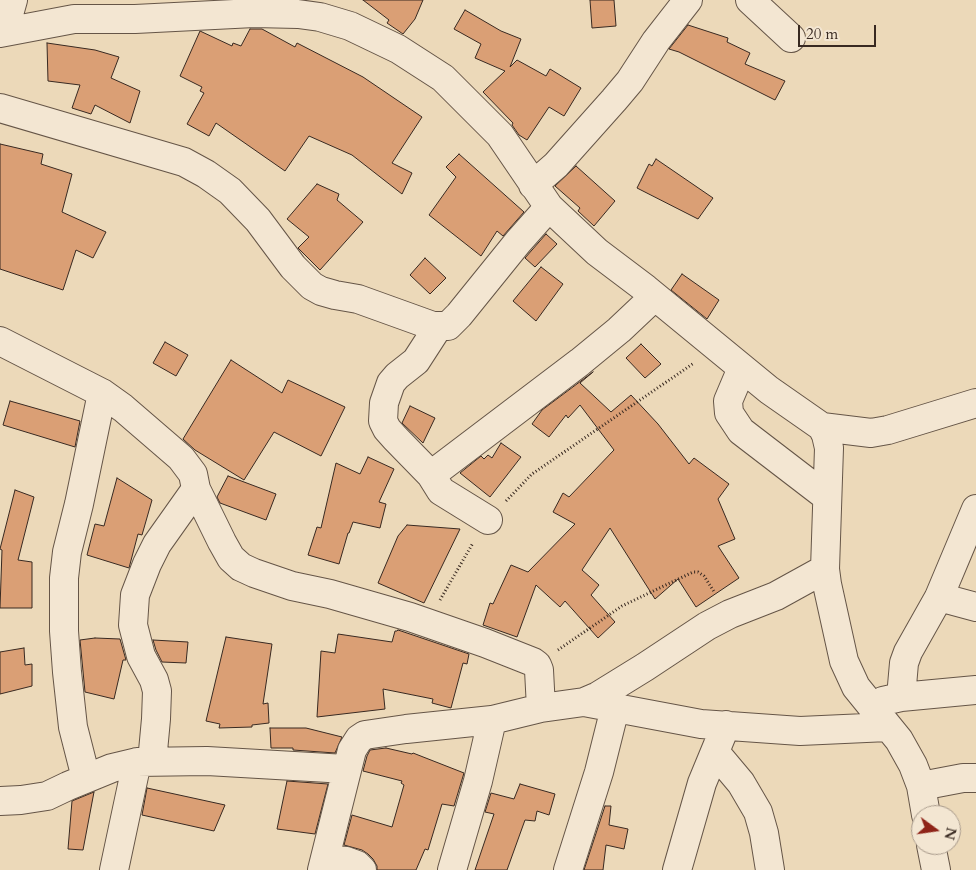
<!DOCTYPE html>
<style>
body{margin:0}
#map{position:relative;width:976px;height:870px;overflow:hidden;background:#ecd9b9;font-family:Cardo,serif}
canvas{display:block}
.north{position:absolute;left:911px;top:805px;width:50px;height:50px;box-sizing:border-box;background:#f3e6d2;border:1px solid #a89a8b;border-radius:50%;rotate:104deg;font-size:14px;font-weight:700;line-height:20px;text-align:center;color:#382921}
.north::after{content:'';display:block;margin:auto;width:18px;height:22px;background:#8f2418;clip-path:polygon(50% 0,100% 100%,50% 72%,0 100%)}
.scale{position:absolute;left:798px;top:25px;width:78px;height:22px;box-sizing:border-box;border:2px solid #382921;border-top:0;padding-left:6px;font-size:15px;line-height:18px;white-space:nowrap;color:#382921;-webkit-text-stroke:4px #f3e6d2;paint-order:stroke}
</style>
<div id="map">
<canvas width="976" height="870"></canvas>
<div class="north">N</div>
<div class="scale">20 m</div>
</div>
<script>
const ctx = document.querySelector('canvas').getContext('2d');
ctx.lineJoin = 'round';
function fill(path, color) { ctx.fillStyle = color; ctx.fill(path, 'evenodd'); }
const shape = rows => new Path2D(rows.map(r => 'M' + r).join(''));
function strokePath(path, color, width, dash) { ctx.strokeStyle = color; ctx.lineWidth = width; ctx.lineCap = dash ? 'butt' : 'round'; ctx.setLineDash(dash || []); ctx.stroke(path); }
const building = shape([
 [363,0,423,0,415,19,403,34,387,23,389,20,363,0],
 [590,0,614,0,616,26,592,28,590,0],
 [465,10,501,31,521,39,510,67,517,60,546,76,550,69,581,88,564,116,549,107,527,140,519,135,512,125,513,123,483,92,505,71,475,58,481,44,454,29,465,10],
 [688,25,728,38,727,42,750,53,745,64,785,81,775,100,679,52,669,49,688,25],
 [250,29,262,29,295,47,297,43,363,77,422,117,392,163,412,173,402,194,352,155,309,136,285,171,216,123,209,136,187,124,204,93,200,91,202,87,180,76,200,31,232,46,233,43,241,46,250,29],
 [47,43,95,50,119,57,111,78,140,91,130,123,95,105,91,114,72,108,80,85,48,81,47,43],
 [0,144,43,154,41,164,72,174,62,212,106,232,93,258,76,250,63,290,0,269,0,144],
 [459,154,524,212,503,236,497,231,481,256,429,215,456,177,446,167,459,154],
 [656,159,713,198,698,219,637,188,649,164,652,166,656,159],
 [576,166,615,201,594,226,578,211,580,208,555,186,576,166],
 [317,184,339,194,337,200,363,222,320,270,298,248,309,237,287,219,317,184],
 [546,234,557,244,535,267,525,258,546,234],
 [425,258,446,278,430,294,410,275,425,258],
 [541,267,563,284,536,321,513,301,541,267],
 [682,274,719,300,707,319,671,290,682,274],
 [165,342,188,355,176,376,153,363,165,342],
 [641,344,661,364,645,378,626,358,641,344],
 [231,360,282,393,288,380,345,407,321,456,274,432,244,480,195,450,183,439,231,360],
 [593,372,580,383,611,412,631,395,658,424,689,464,694,458,729,484,718,499,735,539,718,546,739,578,696,607,678,579,655,599,610,528,582,570,599,585,591,595,615,622,598,638,565,601,560,607,536,585,517,637,483,625,490,603,493,604,511,565,528,572,575,524,553,512,563,493,569,497,614,450,580,405,568,418,566,415,549,437,532,424,542,410,593,372],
 [10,401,80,421,75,447,3,425,10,401],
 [410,406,435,418,423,443,402,423,410,406],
 [501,443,521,457,490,497,460,473,481,456,484,459,488,455,492,458,501,443],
 [368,457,394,469,379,502,386,504,380,528,353,522,349,533,348,533,339,564,308,555,317,527,321,528,336,463,360,474,368,457],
 [228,476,276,494,266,520,220,503,217,497,228,476],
 [117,478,152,500,142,535,138,534,129,568,87,555,95,524,104,526,117,478],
 [15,490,34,497,18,560,32,562,32,608,0,608,2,550,0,549,15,490],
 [407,525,460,529,424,603,378,583,398,536,407,525],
 [398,630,469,654,467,664,463,663,451,708,432,703,433,699,383,689,385,709,317,717,321,651,335,653,338,634,392,642,395,631,397,631,398,630],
 [226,637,272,644,263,704,268,703,269,723,252,725,252,727,219,728,220,724,206,721,226,637],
 [95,638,120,639,126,660,123,660,114,699,85,692,80,640,95,638],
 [153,640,188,642,186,663,162,662,156,650,153,640],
 [24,648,25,665,32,664,32,686,0,694,0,652,24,648],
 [270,728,306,728,342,737,335,753,293,750,293,748,271,748,270,728],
 [386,748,412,754,413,753,464,773,454,806,442,804,428,850,425,849,416,870,377,870,377,866,373,859,368,854,362,850,344,845,352,815,392,827,404,785,401,783,402,781,363,771,367,756,370,750,386,748],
 [287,781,328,784,315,834,277,829,287,781],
 [520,784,555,794,549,815,537,811,535,821,525,820,507,870,475,870,494,814,485,812,491,793,514,799,520,784],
 [147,788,225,805,214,831,142,815,147,788],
 [94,792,83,850,68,849,72,801,94,792],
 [605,806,611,806,609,825,628,829,624,849,606,845,603,870,584,870,605,806]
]);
fill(building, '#da9f75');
strokePath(building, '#382921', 1);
const minor = shape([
 [750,0,791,38],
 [4,32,13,0],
 [0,33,74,19,135,19,254,13,298,14,320,17,350,26,398,49,443,78,500,135,549,207,597,252,646,289,769,390,822,427,826,435,829,448,825,569,827,584,844,661,856,687,899,740,913,765,921,786,926,815],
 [0,108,184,162,206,174,230,191,258,220,293,267,312,286,321,291,335,295,358,299,433,326,448,326,459,315,518,242,549,207],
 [533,185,556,165,614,100,630,81,656,41,688,0],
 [438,327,416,361,397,376,391,383,384,403,383,421,387,429,395,438,431,475,441,491,488,520],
 [0,341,102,393,123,408,181,458,193,474,196,489,222,542,231,558,241,567,254,573,292,586,330,594,410,617,485,643,533,662,537,665,539,670,541,708],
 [742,368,728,401,729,413,741,431,827,497],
 [822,427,871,433,888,430,976,403],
 [431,475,580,362,619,330,654,297],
 [939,597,976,607],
 [901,697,904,663,908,652,939,597,976,509],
 [883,701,901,697,976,690],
 [584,702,701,724,800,731,888,727],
 [715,752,741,783,758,812,764,833,770,870],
 [152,762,156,719,157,691,154,680,141,656,133,625,135,595,147,564,157,544,196,489],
 [86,778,73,727,67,672,64,631,64,578,67,552,79,504,102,393],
 [921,786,963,778,976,778],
 [0,801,21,800,47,796,68,786,112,768,137,762,207,761,346,769],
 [931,845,936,870],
 [325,859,346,861,357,865,362,870],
 [114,870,137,762],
 [322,870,352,750,359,739,365,735,406,729,492,720,541,708,584,702,598,696,645,667,707,626,730,614,776,596,825,569],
 [452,870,478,781,492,720],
 [568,870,599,772,615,708],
 [677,870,702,783,726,725]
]);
strokePath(minor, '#655547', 30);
strokePath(shape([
 [506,501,532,474,694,363],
 [440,600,473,543],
 [558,650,622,606,693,572,698,572,704,576,715,593]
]), '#382921', 3, [1, 2.5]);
strokePath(minor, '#f3e6d2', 28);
</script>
